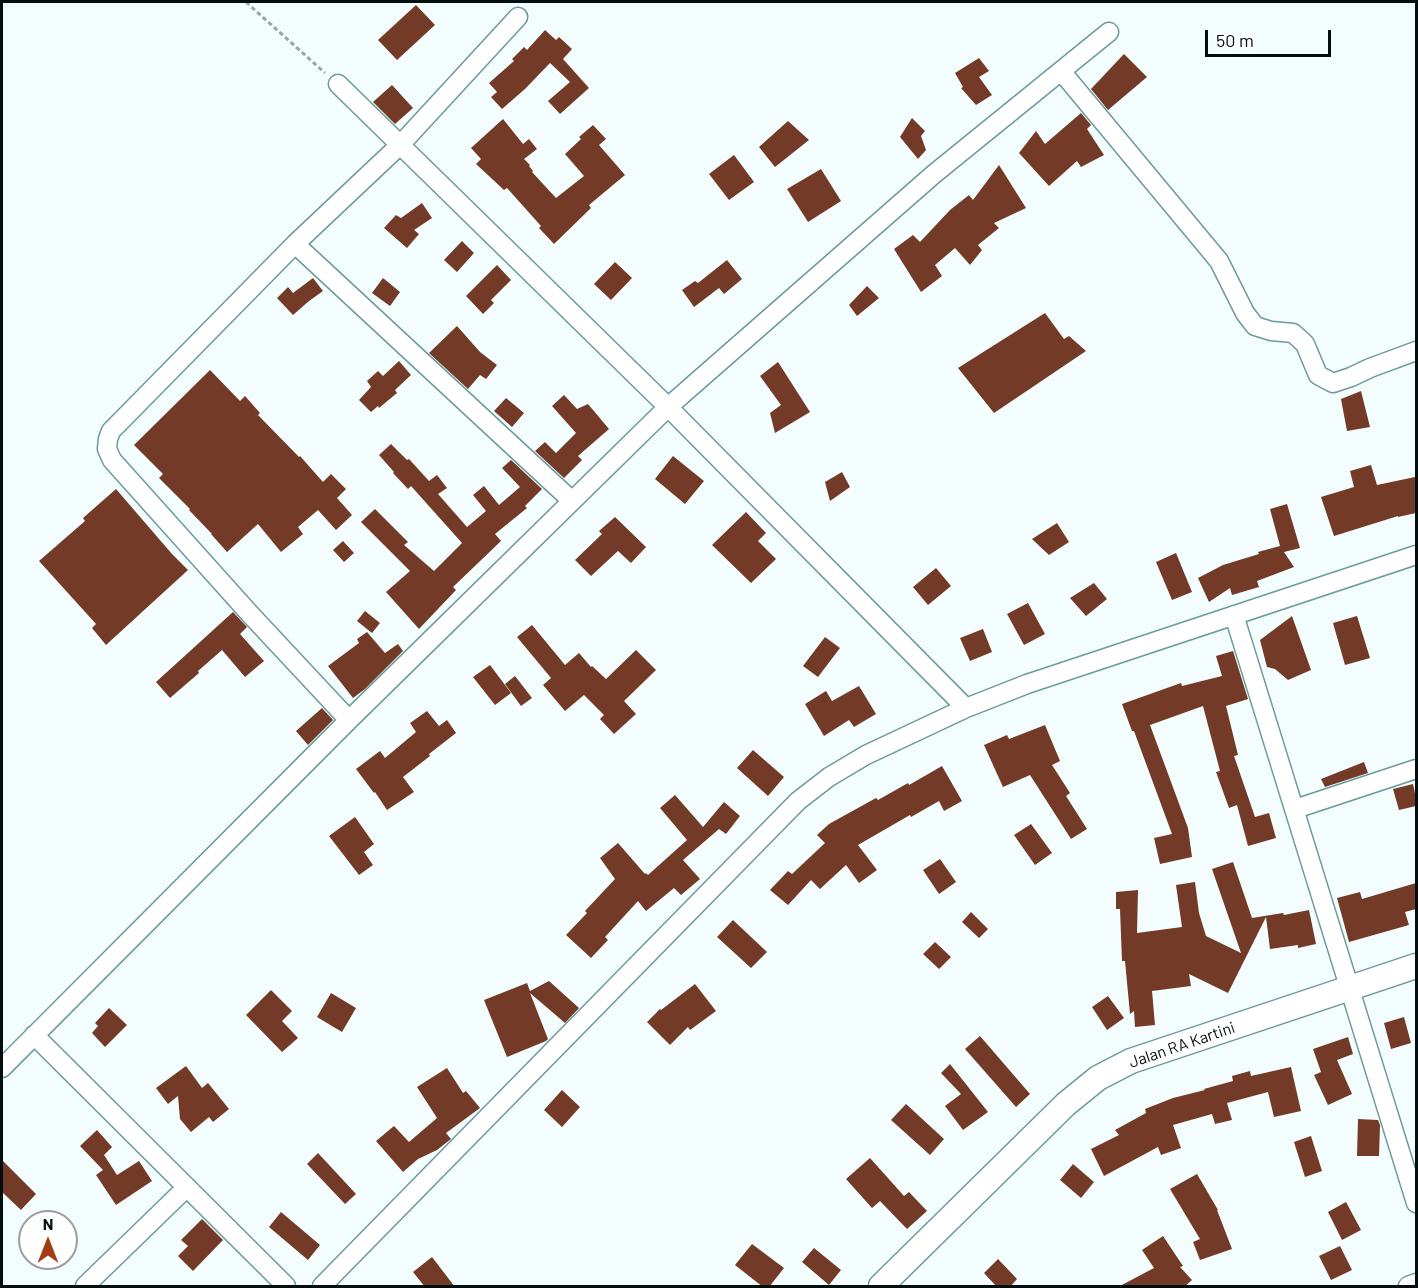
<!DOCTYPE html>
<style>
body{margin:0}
#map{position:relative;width:1418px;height:1288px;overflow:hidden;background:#f3fdfd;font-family:Barlow,sans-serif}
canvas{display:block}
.frame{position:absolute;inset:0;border:3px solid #010f10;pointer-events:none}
.north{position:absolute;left:18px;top:1210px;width:60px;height:60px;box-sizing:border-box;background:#fff;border:2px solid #999f9f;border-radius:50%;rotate:0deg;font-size:16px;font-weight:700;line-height:24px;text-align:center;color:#010f10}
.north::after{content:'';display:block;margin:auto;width:21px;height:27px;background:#a23c12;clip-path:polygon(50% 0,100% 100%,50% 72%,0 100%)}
.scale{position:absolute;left:1205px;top:30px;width:126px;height:27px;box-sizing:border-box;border:3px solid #010f10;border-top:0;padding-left:8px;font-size:18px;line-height:21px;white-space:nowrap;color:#010f10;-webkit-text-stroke:4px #fff;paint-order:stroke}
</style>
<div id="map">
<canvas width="1418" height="1288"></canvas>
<div class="frame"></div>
<div class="north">N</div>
<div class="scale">50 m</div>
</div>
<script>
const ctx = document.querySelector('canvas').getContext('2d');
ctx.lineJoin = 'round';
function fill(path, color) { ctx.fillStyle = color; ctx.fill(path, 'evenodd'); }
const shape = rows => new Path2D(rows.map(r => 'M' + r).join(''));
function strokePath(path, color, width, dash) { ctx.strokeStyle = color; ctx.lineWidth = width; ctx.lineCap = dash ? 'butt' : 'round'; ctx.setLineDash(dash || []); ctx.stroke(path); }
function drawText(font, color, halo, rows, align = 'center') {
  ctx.font = font + ' Barlow,sans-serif'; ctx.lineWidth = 6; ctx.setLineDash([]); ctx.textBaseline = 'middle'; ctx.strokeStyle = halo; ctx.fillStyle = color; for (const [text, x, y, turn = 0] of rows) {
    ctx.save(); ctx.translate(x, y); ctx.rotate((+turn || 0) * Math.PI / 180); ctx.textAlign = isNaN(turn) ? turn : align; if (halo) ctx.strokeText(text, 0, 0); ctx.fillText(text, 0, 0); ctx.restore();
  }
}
fill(shape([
 [416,5,435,25,397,60,378,40],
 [545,30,556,40,559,37,572,49,563,59,589,88,560,114,548,101,570,82,550,63,525,89,502,109,491,97,497,92,489,83,514,61,512,59,524,47,527,50],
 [1124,54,1147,77,1108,110,1091,89],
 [979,58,989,71,979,77,992,95,976,105,961,88,963,87,955,73],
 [392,85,413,108,395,124,373,102],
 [1081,113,1091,125,1087,129,1104,155,1081,167,1077,161,1049,186,1019,153,1036,131,1045,144],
 [912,118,925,131,921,136,926,150,918,159,900,137],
 [503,119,523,144,529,139,537,149,524,159,530,165,529,166,533,171,532,172,556,198,584,176,565,154,581,139,579,137,593,125,606,139,599,145,625,175,589,205,591,208,554,244,539,228,541,226,507,188,504,190,476,164,481,159,471,148],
 [788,121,809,140,775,167,759,147],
 [734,155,754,182,729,200,709,174],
 [999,165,1026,208,994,223,999,228,978,245,982,250,970,265,955,248,935,265,942,276,921,292,894,249,913,235,920,242,950,210,969,195,973,200],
 [821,169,841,201,808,222,787,189],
 [422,203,432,218,414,230,419,234,407,248,384,228,396,215,401,218],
 [462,241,474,253,457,272,444,260],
 [727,260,742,279,724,294,719,288,694,307,682,290,695,281,698,283],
 [615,262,632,278,611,300,594,284],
 [497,265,511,280,491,300,494,303,483,314,466,296],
 [313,278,323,291,309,301,293,315,277,298,288,287,293,293],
 [383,278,400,292,390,306,372,293],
 [867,286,879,298,857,316,849,305],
 [1045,313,1064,339,1069,336,1086,351,994,413,958,368],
 [457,326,480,352,497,365,486,379,480,375,468,389,429,353],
 [399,361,411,375,395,390,397,393,379,408,378,406,371,412,359,400,371,387,367,381,378,371,383,376],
 [778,362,810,412,775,433,770,413,781,405,760,376],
 [210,370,240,401,245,396,260,413,258,415,299,457,300,456,323,482,331,474,346,489,337,498,352,515,336,530,318,510,298,527,303,534,281,552,258,524,227,552,211,534,212,534,189,510,190,509,159,478,163,474,134,445],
 [1361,391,1370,427,1347,431,1341,399],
 [564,395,577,409,588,404,609,429,578,456,582,460,564,478,535,451,545,442,556,453,576,433,552,406],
 [506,398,524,413,512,427,494,411],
 [391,444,407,460,409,459,429,481,437,475,447,488,438,494,467,527,486,511,473,495,484,486,499,505,520,487,502,468,511,460,542,489,525,506,527,508,495,534,501,541,453,587,456,590,419,629,386,592,410,571,361,522,375,509,408,542,404,545,434,571,462,543,411,486,408,489,393,473,394,472,379,455],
 [673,456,704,481,685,504,655,479],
 [1371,465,1377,485,1415,477,1416,484,1416,513,1398,517,1398,516,1334,536,1321,497,1354,487,1350,471],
 [842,472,850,487,830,501,825,482],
 [116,489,172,554,188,570,106,645,92,628,96,624,39,561,85,521,83,518],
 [1287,504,1300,548,1284,552,1294,567,1257,581,1259,587,1232,595,1230,588,1209,602,1198,578,1223,565,1259,554,1258,552,1280,546,1270,509],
 [746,512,766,533,758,541,776,559,751,583,712,545],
 [615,517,646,547,631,563,618,551,591,576,575,560,602,534,599,531],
 [1057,523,1069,542,1049,555,1032,539],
 [343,541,354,553,344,562,333,550],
 [1176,553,1192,592,1172,600,1156,562],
 [936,568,951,586,928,605,913,587],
 [1094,583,1107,599,1086,616,1070,598],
 [1028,603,1045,634,1024,645,1007,614],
 [365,611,380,623,372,633,357,621],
 [233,612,247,627,240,634,264,661,245,677,222,650,198,671,199,673,170,698,156,682],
 [1292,616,1311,670,1288,680,1275,669,1267,667,1260,640],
 [1357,616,1370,658,1345,665,1333,623],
 [532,625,565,665,579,653,591,667,592,666,606,679,636,650,656,670,624,701,636,714,614,734,600,719,604,715,584,695,565,711,543,685,551,678,517,637],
 [983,629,992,652,970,661,960,638],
 [367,632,385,653,398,644,403,651,365,689,353,698,328,666,359,643,357,639],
 [825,637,840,648,818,677,803,666],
 [1233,651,1248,699,1226,706,1238,755,1234,756,1255,817,1269,813,1276,838,1248,846,1237,805,1229,808,1216,772,1220,771,1203,706,1150,725,1188,828,1192,857,1160,864,1154,838,1172,834,1134,731,1132,731,1122,704,1181,683,1182,686,1222,676,1216,656],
 [490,665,511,693,495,705,473,677],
 [515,676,532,698,521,706,505,684],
 [859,686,876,714,854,727,849,720,824,736,805,704,826,691,832,701],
 [322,708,333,720,308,745,296,731],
 [427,711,439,726,447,720,456,733,429,754,430,756,403,777,414,792,387,810,375,792,374,793,356,769,380,751,385,758,416,732,410,723],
 [1045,725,1060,761,1052,765,1070,793,1066,796,1087,829,1071,839,1030,775,1003,787,984,745,1007,735,1009,739],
 [753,750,784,777,768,796,737,768],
 [1364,762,1368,773,1325,787,1321,779],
 [942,766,962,801,944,811,939,801,911,817,910,815,858,845,877,870,859,883,846,865,820,889,811,880,788,905,770,890,788,871,792,874,825,843,817,835,829,824,876,798,878,800,908,783,909,785],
 [1413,784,1416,798,1416,806,1399,810,1393,789],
 [675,795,703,827,724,802,740,816,726,834,719,829,683,860,700,879,681,895,674,888,646,911,638,901,605,937,608,940,591,958,566,935,587,913,585,911,615,879,600,858,618,843,645,874,646,873,648,875,687,840,660,808],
 [355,817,374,844,364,852,373,865,359,875,329,836],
 [1031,824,1052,853,1035,865,1014,835],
 [940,859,956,882,939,894,923,870],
 [1233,862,1252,918,1283,913,1284,915,1309,910,1316,944,1298,948,1298,945,1270,949,1266,917,1228,993,1189,974,1191,986,1152,991,1155,1025,1135,1027,1134,1011,1130,1014,1125,961,1122,961,1120,909,1116,909,1116,892,1138,890,1137,933,1182,927,1176,885,1195,882,1199,913,1206,936,1241,953,1212,869],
 [1416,883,1416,909,1405,912,1409,925,1349,942,1337,898,1360,892,1362,899],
 [971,912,988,929,979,938,962,922],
 [733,920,767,952,751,968,717,937],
 [935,942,951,957,939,969,923,954],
 [549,981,579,1008,565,1023,530,993,548,1039,546,1041,507,1057,484,1000,527,983,530,991],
 [695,984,716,1011,690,1030,688,1027,670,1045,647,1022,660,1009,661,1010],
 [271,990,292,1011,282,1021,298,1038,282,1052,246,1015],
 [331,993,356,1008,342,1032,317,1017],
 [1108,996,1124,1018,1107,1030,1092,1007],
 [109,1008,127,1025,105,1047,92,1033,98,1026,95,1023],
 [1404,1017,1411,1043,1391,1049,1384,1023],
 [980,1036,1030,1094,1016,1107,965,1049],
 [1348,1037,1353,1054,1337,1060,1352,1094,1328,1105,1314,1075,1321,1072,1313,1049],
 [950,1064,988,1112,963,1130,945,1106,961,1094,941,1073],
 [186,1066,202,1088,208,1083,229,1109,213,1122,209,1117,191,1132,180,1119,178,1096,168,1104,156,1088],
 [1291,1067,1301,1111,1274,1117,1268,1092,1227,1103,1232,1120,1215,1124,1212,1114,1173,1125,1181,1148,1161,1155,1158,1147,1104,1176,1091,1149,1119,1135,1115,1130,1146,1113,1145,1109,1173,1098,1205,1090,1204,1089,1233,1081,1232,1076,1250,1071,1251,1076],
 [447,1068,463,1093,466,1091,480,1108,446,1133,451,1139,437,1150,418,1159,403,1172,376,1141,394,1126,409,1142,437,1118,417,1087],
 [562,1090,580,1107,562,1127,544,1110],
 [906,1104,944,1139,930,1155,891,1120],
 [1358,1119,1378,1120,1380,1125,1379,1156,1357,1156],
 [97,1130,112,1147,104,1155,117,1175,139,1161,152,1181,116,1205,96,1175,103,1170,80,1146],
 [1311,1136,1322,1171,1305,1177,1294,1142],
 [318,1153,356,1194,345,1204,307,1164],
 [870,1158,904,1196,909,1192,927,1211,907,1229,880,1201,872,1208,846,1179],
 [2,1160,36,1194,21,1210,2,1192],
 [1073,1164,1094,1182,1081,1198,1060,1180],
 [1197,1174,1218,1210,1217,1210,1232,1249,1200,1260,1193,1242,1200,1239,1170,1189],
 [1346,1202,1361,1230,1342,1240,1328,1212],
 [281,1212,320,1245,308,1260,269,1227],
 [202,1219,223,1240,193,1271,178,1256,188,1246,181,1240],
 [1163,1236,1183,1266,1180,1267,1192,1280,1184,1287,1118,1287,1154,1268,1142,1250],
 [752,1244,784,1268,769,1287,763,1287,735,1265],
 [1340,1246,1352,1270,1331,1280,1319,1256],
 [814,1248,841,1270,829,1285,802,1262],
 [432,1257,455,1287,425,1287,413,1272],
 [998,1259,1017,1279,1010,1287,997,1287,984,1273]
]), '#723a27');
const minor = shape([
 [1061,71,1219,261,1245,313,1255,326,1271,331,1293,333,1305,344,1318,375,1333,383,1351,377,1370,368,1416,351],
 [338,84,668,407,966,708],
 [295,244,571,500],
 [1234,615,1416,1203],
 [349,720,250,614,112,460,107,449,108,439,111,431,295,244,401,144,518,17],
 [1295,809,1416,769],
 [34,1035,286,1286],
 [2,1068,349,720,668,407,934,174,1109,32],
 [85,1286,187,1187],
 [322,1286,798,801,829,777,866,755,966,708,1027,684,1416,555],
 [1408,1286,1416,1283]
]);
const major = shape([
 [881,1286,1066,1104,1098,1078,1131,1061,1416,966]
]);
strokePath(minor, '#6c9a9c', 21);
strokePath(major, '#6c9a9c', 27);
strokePath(shape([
 [246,2,325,73]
]), '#9ba7a7', 3, [4.5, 3]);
strokePath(minor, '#fff', 18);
strokePath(major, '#fff', 24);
drawText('16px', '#010f10', '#fff', [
 ["Jalan RA Kartini",1182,1045,-19]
]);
</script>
